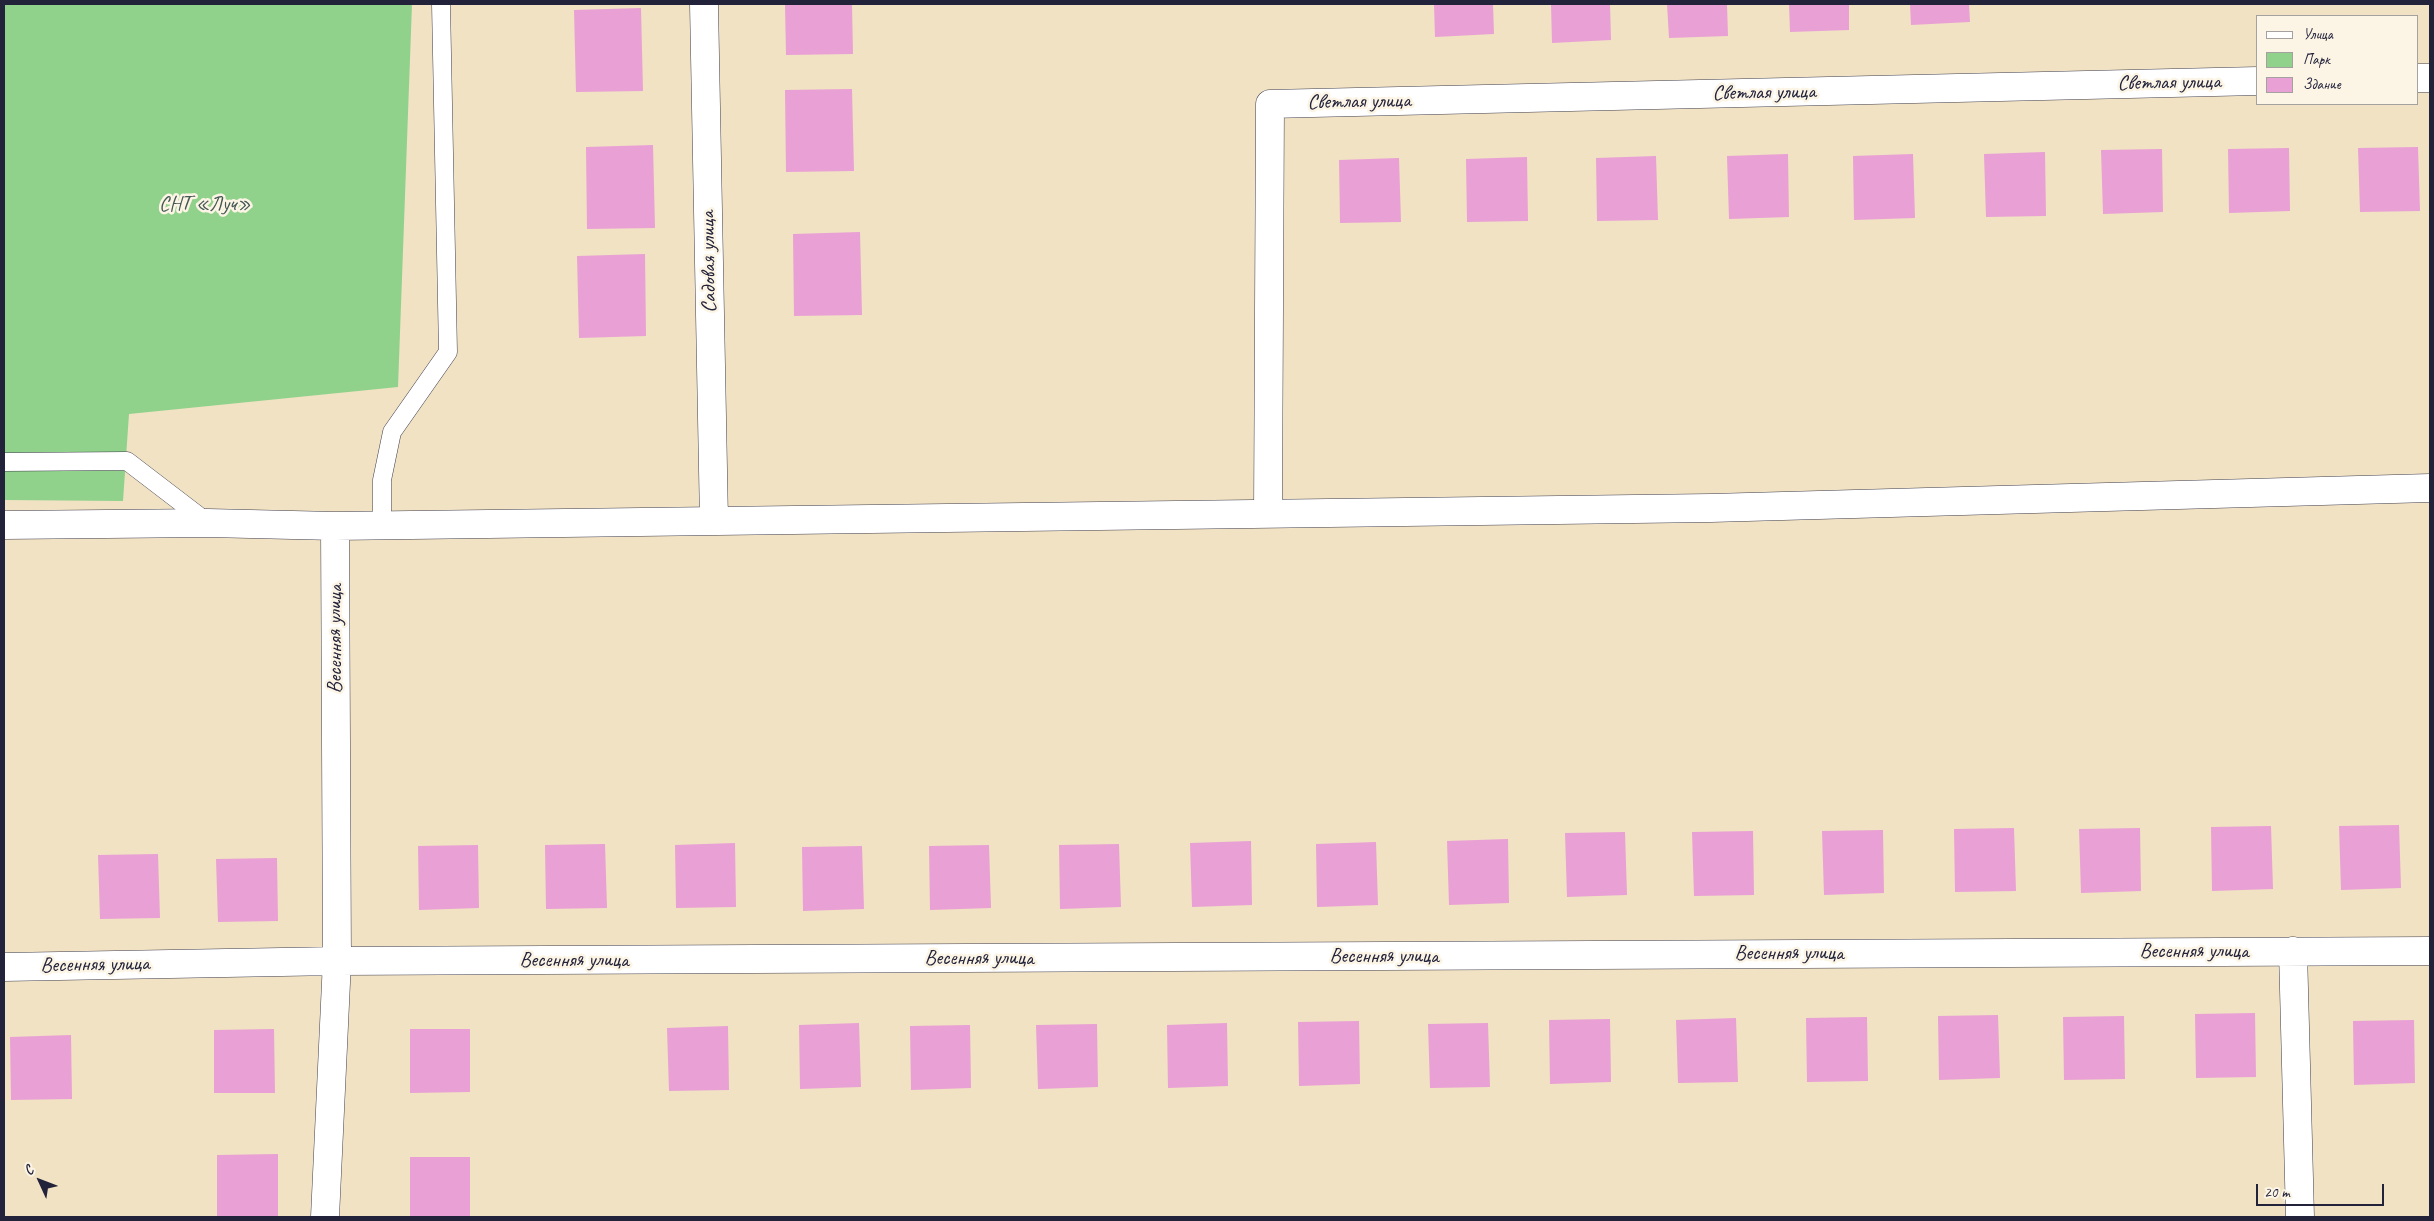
<!DOCTYPE html>
<meta charset="utf-8">
<style>
body{margin:0}
#map{position:relative;width:2434px;height:1221px;overflow:hidden;background:#f0e2c3;font-family:Caveat,sans-serif}
canvas{display:block}
.frame{position:absolute;inset:0;border:5px solid #22223b;pointer-events:none}
.legend{position:absolute;left:2256px;top:15px;width:162px;height:90px;box-sizing:border-box;background:#fcf5e5;border:1px solid #a5a1a1;margin:0;padding:6px 9px;list-style:none;font-size:15px;color:#22223b}
.legend li{display:flex;align-items:center;gap:10px;height:25px}
.legend b{width:25px;border:1px solid #a5a1a1}
.north{position:absolute;left:15px;top:1156px;width:50px;height:50px;-webkit-text-stroke:4px #fcf5e5;paint-order:stroke;rotate:313deg;font-size:14px;font-weight:700;line-height:20px;text-align:center;color:#22223b}
.north::after{content:'';display:block;margin:auto;width:18px;height:22px;background:#22223b;clip-path:polygon(50% 0,100% 100%,50% 72%,0 100%)}
.scale{position:absolute;left:2256px;top:1184px;width:128px;height:22px;box-sizing:border-box;border:2px solid #22223b;border-top:0;padding-left:6px;font-size:15px;line-height:18px;white-space:nowrap;color:#22223b;-webkit-text-stroke:4px #fcf5e5;paint-order:stroke}
</style>
<div id="map">
<canvas width="2434" height="1221"></canvas>
<div class="frame"></div>
<ul class="legend">
<li><b style="height:6px;background:#fff"></b>Улица</li>
<li><b style="height:14px;background:#90d28b"></b>Парк</li>
<li><b style="height:14px;background:#e9a0d5"></b>Здание</li>
</ul>
<div class="north">С</div>
<div class="scale">20 m</div>
</div>
<script>
const ctx = document.querySelector('canvas').getContext('2d');
ctx.lineJoin = 'round';
function fill(path, color) { ctx.fillStyle = color; ctx.fill(path, 'evenodd'); }
const shape = rows => new Path2D(rows.map(r => 'M' + r).join(''));
function strokePath(path, color, width, dash) { ctx.strokeStyle = color; ctx.lineWidth = width; ctx.lineCap = dash ? 'butt' : 'round'; ctx.setLineDash(dash || []); ctx.stroke(path); }
function drawText(font, color, halo, rows, align = 'center') {
  ctx.font = font + ' Caveat,sans-serif'; ctx.lineWidth = 5; ctx.setLineDash([]); ctx.textBaseline = 'middle'; ctx.strokeStyle = halo; ctx.fillStyle = color; for (const [text, x, y, turn = 0] of rows) {
    ctx.save(); ctx.translate(x, y); ctx.rotate((+turn || 0) * Math.PI / 180); ctx.textAlign = isNaN(turn) ? turn : align; if (halo) ctx.strokeText(text, 0, 0); ctx.fillText(text, 0, 0); ctx.restore();
  }
}
fill(shape([
 [4,4,412,4,398,387,129,414,123,501,4,500]
]), '#90d28b');
fill(shape([
 [785,4,852,4,853,54,786,55],
 [1434,4,1493,4,1494,34,1435,37],
 [1551,4,1610,4,1611,40,1552,43],
 [1667,4,1727,4,1728,36,1669,38],
 [1789,4,1849,4,1849,30,1790,32],
 [1910,4,1969,4,1970,22,1911,25],
 [641,8,643,91,576,92,574,10],
 [852,89,854,171,786,172,785,90],
 [653,145,655,228,587,229,586,147],
 [2418,147,2420,211,2360,212,2358,148],
 [2289,148,2290,211,2229,213,2228,149],
 [2162,149,2163,212,2103,214,2101,150],
 [2045,152,2046,216,1986,217,1984,154],
 [1788,154,1789,217,1729,219,1727,156],
 [1913,154,1915,218,1854,220,1853,156],
 [1656,156,1658,220,1597,221,1596,158],
 [1527,157,1528,221,1467,222,1466,159],
 [1399,158,1401,222,1340,223,1339,160],
 [860,232,862,315,794,316,793,234],
 [645,254,646,336,579,338,577,256],
 [2399,825,2401,888,2341,890,2339,826],
 [2271,826,2273,889,2212,891,2211,827],
 [2014,828,2016,891,1955,892,1954,829],
 [2140,828,2141,891,2081,893,2079,829],
 [1883,830,1884,893,1824,895,1822,831],
 [1753,831,1754,895,1694,896,1692,832],
 [1625,832,1627,895,1567,897,1565,833],
 [1508,839,1509,903,1449,905,1447,841],
 [1251,841,1252,905,1192,907,1190,843],
 [1376,842,1378,905,1317,907,1316,844],
 [735,843,736,907,676,908,675,845],
 [605,844,607,908,546,909,545,845],
 [1119,844,1121,907,1060,909,1059,845],
 [478,845,479,908,419,910,418,846],
 [989,845,991,908,930,910,929,846],
 [862,846,864,909,803,911,802,847],
 [158,854,160,918,100,919,98,855],
 [277,858,278,921,218,922,216,859],
 [2255,1013,2256,1077,2196,1078,2195,1014],
 [1998,1015,2000,1078,1939,1080,1938,1016],
 [2124,1016,2125,1079,2064,1080,2063,1017],
 [1867,1017,1868,1081,1807,1082,1806,1018],
 [1736,1018,1738,1082,1678,1083,1676,1020],
 [1610,1019,1611,1082,1550,1084,1549,1020],
 [2414,1020,2415,1083,2354,1085,2353,1021],
 [1359,1021,1360,1084,1299,1086,1298,1022],
 [859,1023,861,1087,800,1089,799,1025],
 [1227,1023,1228,1086,1168,1088,1167,1025],
 [1488,1023,1490,1087,1430,1088,1428,1024],
 [1097,1024,1098,1087,1038,1089,1036,1025],
 [970,1025,971,1088,911,1090,910,1026],
 [728,1026,729,1090,669,1091,667,1028],
 [274,1029,275,1093,214,1093,214,1030],
 [410,1029,470,1029,470,1092,410,1093],
 [71,1035,72,1099,11,1100,10,1037],
 [278,1154,278,1217,217,1217,217,1155],
 [410,1157,470,1157,470,1217,410,1217]
]), '#e9a0d5');
const lane = shape([
 [4,462,127,461,208,523],
 [382,525,382,480,392,432,448,352,441,4]
]);
const street = shape([
 [704,4,714,521],
 [2418,78,2430,78],
 [1268,514,1270,104,2258,81],
 [4,525,208,523,335,526,1711,508,2430,488],
 [2293,951,2300,1217],
 [4,967,337,961,2430,951],
 [325,1217,337,961,335,526]
]);
strokePath(lane, '#413f4f', 19);
strokePath(street, '#413f4f', 29);
strokePath(lane, '#fff', 18);
strokePath(street, '#fff', 28);
drawText('21px', '#22223b', '#fcf5e5', [
 ["Светлая улица",2169,83,-1],
 ["Светлая улица",1764,93,-1],
 ["Светлая улица",1359,102,-1],
 ["Садовая улица",709,262,-91],
 ["Весенняя улица",335,639,-90],
 ["Весенняя улица",2194,951],
 ["Весенняя улица",1789,953],
 ["Весенняя улица",1384,956],
 ["Весенняя улица",979,958],
 ["Весенняя улица",574,960],
 ["Весенняя улица",95,965,-1]
]);
drawText('21px', '#435753', '#fcf5e5', [
 ["СНТ «Луч»",205,204]
]);
</script>
